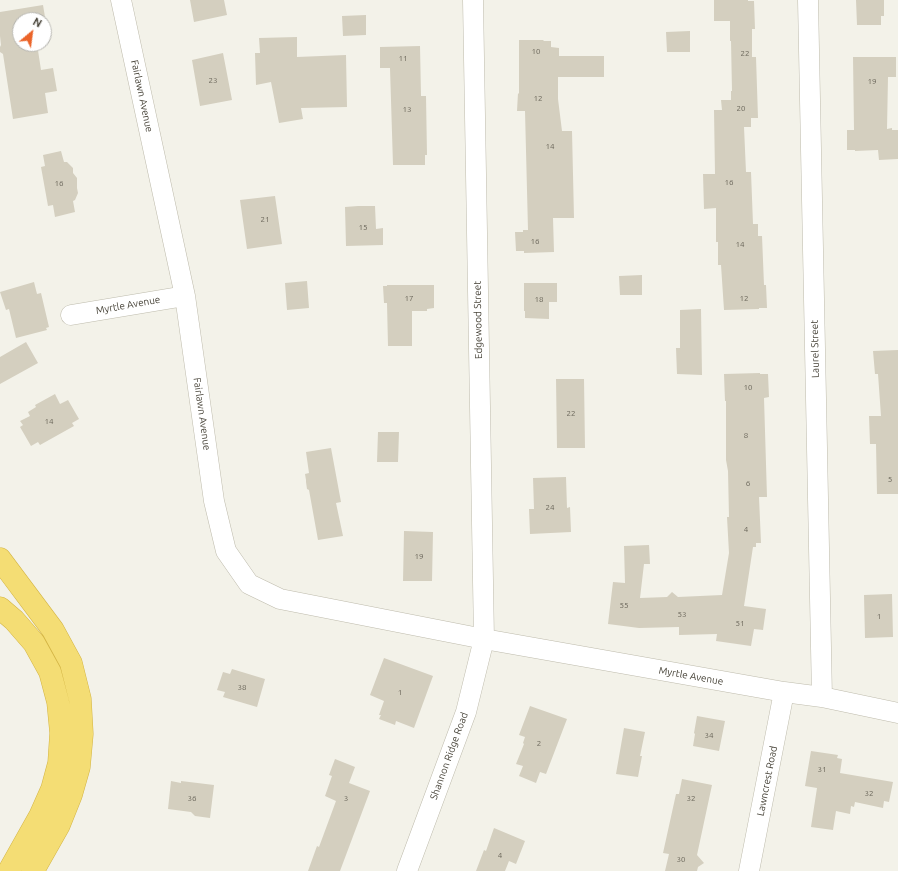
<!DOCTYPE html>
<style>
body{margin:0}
#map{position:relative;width:898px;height:871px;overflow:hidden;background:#f3f2e9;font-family:Ubuntu,sans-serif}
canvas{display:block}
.north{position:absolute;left:12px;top:12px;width:40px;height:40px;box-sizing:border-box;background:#fff;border:1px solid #b5b4af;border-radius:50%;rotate:29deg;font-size:11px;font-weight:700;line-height:16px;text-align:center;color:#474338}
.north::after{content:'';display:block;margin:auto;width:14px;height:18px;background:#eb6429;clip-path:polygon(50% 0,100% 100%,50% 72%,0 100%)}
</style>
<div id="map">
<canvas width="898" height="871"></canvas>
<div class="north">N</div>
</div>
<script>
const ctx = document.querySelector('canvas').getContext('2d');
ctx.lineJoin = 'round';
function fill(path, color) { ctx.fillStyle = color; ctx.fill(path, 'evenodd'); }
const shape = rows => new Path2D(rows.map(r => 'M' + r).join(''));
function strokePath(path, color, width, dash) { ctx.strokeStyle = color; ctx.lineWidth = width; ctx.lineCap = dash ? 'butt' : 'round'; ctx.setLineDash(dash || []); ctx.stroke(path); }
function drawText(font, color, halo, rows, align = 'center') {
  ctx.font = font + ' Ubuntu,sans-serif'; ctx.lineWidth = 3.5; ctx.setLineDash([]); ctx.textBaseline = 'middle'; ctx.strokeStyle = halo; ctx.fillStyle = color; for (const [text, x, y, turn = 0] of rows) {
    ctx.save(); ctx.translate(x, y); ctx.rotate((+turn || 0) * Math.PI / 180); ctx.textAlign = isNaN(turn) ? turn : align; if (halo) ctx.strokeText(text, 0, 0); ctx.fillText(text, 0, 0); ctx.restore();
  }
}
fill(shape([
 [190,0,224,0,227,15,194,22],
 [714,0,748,0,748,1,754,1,755,29,752,29,752,57,756,57,758,118,751,118,751,127,744,127,746,172,751,172,753,224,758,224,758,236,762,236,764,285,766,285,767,308,759,308,759,309,724,310,721,265,718,265,718,242,716,242,716,208,704,209,703,174,715,174,714,110,722,110,721,100,731,100,731,91,732,91,731,41,730,41,730,21,714,21],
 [856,0,884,0,884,16,881,16,881,25,857,25],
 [43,5,47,29,44,29,44,20,20,20,20,44,37,44,41,70,53,68,57,91,45,93,48,113,13,119,3,54,0,52,0,47,1,45,0,36,0,12],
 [366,15,366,35,343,36,342,16],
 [690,31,690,52,667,52,666,32],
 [297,37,297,57,346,55,347,107,301,108,303,119,279,123,271,82,256,85,255,53,260,53,259,38],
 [519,40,543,40,544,41,551,41,551,47,559,48,559,56,604,56,604,77,558,77,558,99,562,131,572,131,574,218,553,218,554,252,524,253,524,251,516,251,515,232,523,232,523,230,528,230,525,111,517,111,518,93,519,94],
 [420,46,421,96,426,96,427,155,425,155,425,165,393,165,390,68,380,68,380,47],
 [223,53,232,100,200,106,192,60],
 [853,57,896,57,896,77,888,77,887,129,892,128,892,130,898,130,898,159,879,160,878,150,855,151,855,150,847,150,847,130,854,130],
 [61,151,64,162,67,162,73,168,73,173,77,178,77,188,78,193,75,200,73,201,75,212,55,217,53,205,48,206,41,167,45,166,43,155],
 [275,196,282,244,247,249,240,200],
 [358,206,375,206,376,229,383,228,383,245,346,246,345,207],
 [642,275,642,295,620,295,619,276],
 [307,281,309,308,287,310,285,283],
 [34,282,37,294,41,293,49,327,46,328,47,330,16,338,9,309,6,310,0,292],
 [524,283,557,283,557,302,549,302,549,319,525,318,525,311,524,311],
 [387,285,434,285,434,308,427,309,427,311,412,311,412,346,388,346,387,303,384,303,383,286,387,286],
 [701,309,702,375,677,374,676,348,680,348,680,310],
 [26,342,38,363,0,384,0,357],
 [898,350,898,494,877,494,876,444,870,444,869,416,881,416,878,374,875,374,873,351],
 [760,373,760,374,768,374,769,397,764,398,767,497,759,497,761,543,756,543,756,547,753,547,744,606,766,609,763,630,754,629,751,646,716,641,717,634,679,635,679,627,639,628,608,624,613,582,625,583,624,546,649,545,650,564,644,564,640,598,667,597,672,592,678,597,722,595,729,553,727,517,729,517,728,471,726,460,726,401,725,401,724,374],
 [556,379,584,379,585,448,557,448],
 [55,394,60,404,68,400,79,419,72,423,74,426,40,445,38,442,31,446,20,427,23,425,20,421,30,416,28,412,36,407,35,405],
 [378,432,399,432,398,462,377,462],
 [331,448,341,502,336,503,343,536,318,540,309,490,307,489,306,482,306,480,305,474,309,473,306,452],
 [566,477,567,508,570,507,571,532,530,534,529,509,534,509,533,478],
 [404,531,433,532,432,581,403,581],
 [892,594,893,637,865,638,864,595],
 [384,658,433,676,414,728,396,721,395,725,379,719,381,715,379,715,384,701,370,695],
 [232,669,265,679,257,707,223,697,225,692,217,690,223,672,230,674],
 [530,706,567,719,546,774,540,772,536,783,519,776,523,766,516,764,524,744,523,743,525,737,519,735],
 [697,716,725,721,719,751,693,746,695,734,694,733],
 [624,728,645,732,640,756,642,756,638,777,616,774],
 [811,751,838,755,837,758,842,759,840,773,893,782,889,802,884,801,883,808,855,802,854,807,851,806,850,814,836,811,833,830,811,827,817,788,805,786],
 [335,759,355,767,349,783,370,791,340,871,308,871,317,846,319,847,336,801,325,796,332,776,329,775],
 [682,779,712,785,697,855,704,863,698,867,697,871,665,871,669,854,663,853,676,794,679,794],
 [171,781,181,783,181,781,214,785,210,818,195,816,191,812,168,809],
 [494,828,525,841,516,864,509,861,505,871,476,871,484,850,486,851]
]), '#d4cfbf');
const street = shape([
 [121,0,185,296,214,501,226,551,249,584,280,599,484,639,784,692,822,697,898,713],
 [808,0,822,697],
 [71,315,185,296],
 [407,871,466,712,484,639,473,0],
 [749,871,784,692]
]);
const highway = shape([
 [0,559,53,630,71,663,80,699,82,734,79,767,71,795,59,825,33,871],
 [0,608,14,620,34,643,50,672,58,702,61,733,59,763,52,789,40,816,9,871]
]);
strokePath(street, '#bebbac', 21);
strokePath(highway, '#d3b444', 23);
strokePath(street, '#fff', 20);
strokePath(highway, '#f4dd74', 22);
drawText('8px', '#6a665a', null, [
 ["10",536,51],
 ["22",745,53],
 ["11",403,58],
 ["23",213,80],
 ["19",872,81],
 ["12",538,98],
 ["20",741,108],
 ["13",407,109],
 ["14",550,146],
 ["16",729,182],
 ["16",59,183],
 ["21",265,219],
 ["15",363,227],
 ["16",535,241],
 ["14",740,244],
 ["17",409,298],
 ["12",744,298],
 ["18",539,299],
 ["10",748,387],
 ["22",571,413],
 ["14",49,421],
 ["8",746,435],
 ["5",890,479],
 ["6",748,483],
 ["24",550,507],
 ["4",746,529],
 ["19",419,556],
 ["55",624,605],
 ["53",682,614],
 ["1",879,616],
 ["51",740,623],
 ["38",242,687],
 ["1",400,692],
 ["34",709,735],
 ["2",539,743],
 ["31",822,769],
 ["32",869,793],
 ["36",192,798],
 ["3",346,798],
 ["32",691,798],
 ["4",500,855],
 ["30",681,859]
]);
drawText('10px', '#474338', '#fff', [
 ["Fairlawn Avenue",142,96,78],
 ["Myrtle Avenue",128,305,-10],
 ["Edgewood Street",478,320,-91],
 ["Laurel Street",815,349,-91],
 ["Fairlawn Avenue",202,414,82],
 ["Myrtle Avenue",691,676,10],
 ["Shannon Ridge Road",449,756,-70],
 ["Lawncrest Road",767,781,-79]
]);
</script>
